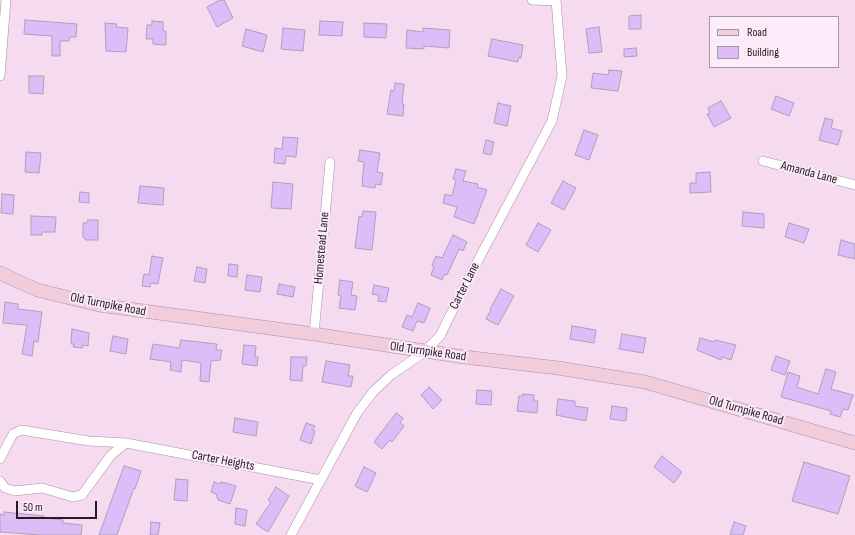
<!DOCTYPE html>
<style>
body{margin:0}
#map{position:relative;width:855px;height:535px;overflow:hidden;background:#f5daf0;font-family:"Sofia Sans Condensed",sans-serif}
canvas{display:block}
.legend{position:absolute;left:709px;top:16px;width:130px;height:52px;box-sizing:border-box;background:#fcebf9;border:1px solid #a698a3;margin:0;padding:5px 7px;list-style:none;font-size:12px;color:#251b23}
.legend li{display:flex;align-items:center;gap:8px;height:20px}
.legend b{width:20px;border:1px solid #a698a3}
.scale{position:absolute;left:16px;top:501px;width:81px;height:18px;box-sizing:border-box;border:2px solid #251b23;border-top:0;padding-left:5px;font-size:12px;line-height:14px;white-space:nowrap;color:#251b23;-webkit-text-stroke:3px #fcebf9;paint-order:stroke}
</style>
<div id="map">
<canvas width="855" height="535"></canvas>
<ul class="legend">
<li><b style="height:5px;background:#f1cddc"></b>Road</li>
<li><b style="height:11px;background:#dcbdf8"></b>Building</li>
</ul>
<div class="scale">50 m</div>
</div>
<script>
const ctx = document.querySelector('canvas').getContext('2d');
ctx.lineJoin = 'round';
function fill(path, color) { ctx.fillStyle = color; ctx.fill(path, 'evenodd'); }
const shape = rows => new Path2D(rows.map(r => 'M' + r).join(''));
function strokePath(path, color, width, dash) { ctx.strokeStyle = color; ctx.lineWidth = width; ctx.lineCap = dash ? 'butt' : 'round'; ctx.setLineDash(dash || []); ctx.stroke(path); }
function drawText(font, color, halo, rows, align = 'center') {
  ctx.font = font + ' "Sofia Sans Condensed",sans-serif'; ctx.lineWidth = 4; ctx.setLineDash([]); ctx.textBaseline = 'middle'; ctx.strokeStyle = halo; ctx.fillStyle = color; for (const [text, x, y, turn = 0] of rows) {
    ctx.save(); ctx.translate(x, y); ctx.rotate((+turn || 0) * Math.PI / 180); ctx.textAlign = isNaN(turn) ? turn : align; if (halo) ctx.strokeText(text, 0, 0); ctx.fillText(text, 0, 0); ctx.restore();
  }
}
const building = shape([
 [220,0,224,0,233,18,217,27,207,7,220,0],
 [641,15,641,29,629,29,629,16,641,15],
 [25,20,77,24,76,37,70,37,69,41,60,41,60,56,52,56,52,36,24,34,25,20],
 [152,21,163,22,163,31,166,31,166,45,153,44,153,39,146,39,147,25,152,25,152,21],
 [320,21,343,22,342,36,319,35,320,21],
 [105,23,117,24,116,27,128,28,126,52,106,51,105,23],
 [364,23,387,24,386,38,364,37,364,23],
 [599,27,602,52,589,53,586,29,599,27],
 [283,28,305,30,303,51,281,49,283,28],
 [423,28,450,30,449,48,424,46,424,49,406,48,407,30,423,32,423,28],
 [246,29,267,35,263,52,242,46,246,29],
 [492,39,523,45,521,58,519,57,518,62,488,56,492,39],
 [636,48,637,56,624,57,624,49,636,48],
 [609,70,622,71,618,91,591,88,593,73,608,75,609,70],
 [29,76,44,76,43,94,29,93,29,76],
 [395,83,404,84,402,104,404,104,403,116,387,114,391,90,394,91,395,83],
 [776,96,794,103,789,116,771,109,776,96],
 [721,101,731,118,714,127,707,114,710,113,708,108,721,101],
 [498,103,511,106,507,126,494,123,498,103],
 [825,118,833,120,831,128,842,131,838,145,819,140,825,118],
 [584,130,598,135,589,160,575,155,584,130],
 [283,137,298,138,296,157,286,156,285,164,274,163,275,148,282,149,283,137],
 [486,140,494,142,491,155,483,153,486,140],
 [360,150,380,153,377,172,383,173,381,185,376,184,375,188,362,186,364,162,358,161,360,150],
 [26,152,41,153,39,173,25,172,26,152],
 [456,169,466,171,463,181,478,184,477,187,487,190,474,224,454,217,457,207,443,203,445,194,452,196,456,180,453,179,456,169],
 [710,172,711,192,690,193,690,183,696,183,696,173,710,172],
 [563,181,576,188,564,210,551,203,563,181],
 [273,182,293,184,291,209,271,208,273,182],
 [140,186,164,188,163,205,138,203,140,186],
 [80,192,89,193,89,203,79,202,80,192],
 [2,194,14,195,13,214,1,213,2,194],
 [363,211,376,212,372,250,355,248,359,216,362,217,363,211],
 [743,212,764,214,764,228,742,226,743,212],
 [31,216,56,217,55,232,42,232,42,235,31,235,31,216],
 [88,220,98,220,98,240,86,240,83,237,83,223,87,223,88,220],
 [538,223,551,230,538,252,526,245,538,223],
 [789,223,809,229,804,243,785,237,789,223],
 [453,235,467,242,463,251,459,249,447,275,445,274,442,280,431,275,434,266,432,265,436,256,442,258,453,235],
 [841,240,855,244,855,259,838,255,841,240],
 [152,256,163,258,158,284,151,283,150,287,142,286,144,274,149,275,152,256],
 [229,264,238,265,237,277,228,276,229,264],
 [197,267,207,269,205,283,194,281,197,267],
 [247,275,262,277,260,292,245,290,247,275],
 [340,280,353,282,351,295,357,296,355,310,339,308,341,296,338,295,340,280],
 [279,284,295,287,293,297,277,294,279,284],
 [374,285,389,288,386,302,378,301,379,295,372,294,374,285],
 [501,289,514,296,498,325,486,319,491,310,490,309,501,289],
 [5,302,18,304,18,309,42,312,38,342,34,341,32,356,22,354,27,325,3,323,5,302],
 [418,303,430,308,424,323,417,321,413,331,402,327,407,315,412,317,418,303],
 [572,326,596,330,594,343,570,339,572,326],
 [72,329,89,333,88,346,83,345,82,348,73,347,74,344,71,344,72,329],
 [622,334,646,338,643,353,619,349,622,334],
 [113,336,128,339,126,354,110,351,113,336],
 [700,338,714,342,715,340,736,345,731,360,722,357,721,360,697,350,700,338],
 [181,340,217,344,216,350,222,350,220,360,211,361,209,382,200,381,201,363,182,360,181,372,170,370,171,362,150,359,153,344,179,348,181,340],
 [244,345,256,346,255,357,258,357,257,366,242,364,244,345],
 [776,356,790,361,785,375,771,370,776,356],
 [291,357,307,357,306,366,303,366,302,381,290,380,291,357],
 [326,361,350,365,348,376,353,376,351,387,322,382,326,361],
 [826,369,836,372,831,389,853,395,848,410,843,409,840,417,830,414,831,411,781,397,788,372,800,376,797,387,818,394,826,369],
 [429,387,442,400,433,409,421,395,429,387],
 [477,390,492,391,491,405,476,404,477,390],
 [523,394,534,395,534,401,538,401,537,413,517,411,519,396,523,396,523,394],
 [558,399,575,401,575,406,588,408,586,421,556,415,558,399],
 [612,406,627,408,626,421,610,419,612,406],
 [396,413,403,418,400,423,404,426,392,442,390,440,382,449,374,442,396,413],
 [235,418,258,422,256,436,233,432,235,418],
 [306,423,315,426,313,430,315,431,311,444,300,440,306,423],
 [662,456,682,472,674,483,654,467,662,456],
 [804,462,850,476,838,514,792,501,804,462],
 [124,466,141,471,135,489,134,488,117,535,99,535,124,466],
 [364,467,376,473,367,492,355,486,364,467],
 [176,479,188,480,187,501,174,500,176,479],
 [214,482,220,484,221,482,226,483,236,486,230,504,218,500,216,494,211,492,214,482],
 [276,487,289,496,268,532,256,524,271,502,268,500,276,487],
 [236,508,247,510,245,526,235,524,236,508],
 [4,512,44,516,44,518,63,520,63,523,82,525,81,535,41,535,0,532,0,514,4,515,4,512],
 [151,522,160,523,158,535,150,535,151,522],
 [734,522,746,526,743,535,730,535,734,522]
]);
fill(building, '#dcbdf8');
strokePath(building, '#ada0bb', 1);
const street = shape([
 [532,0,556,1],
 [0,76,6,0],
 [763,161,855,185],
 [314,334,330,162],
 [0,459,13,434,21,430,89,441,126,443,321,480],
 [0,481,5,488,15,491,42,488,73,497,82,495,111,455,126,443],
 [291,535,357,413,373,392,391,375,423,353,440,336,465,285,552,121,562,76,556,0]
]);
const secondary = shape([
 [0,273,37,290,99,305,314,334,464,357,558,368,645,382,855,443]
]);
strokePath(street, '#a990a4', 10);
strokePath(secondary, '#a990a4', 14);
strokePath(street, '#fff', 9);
strokePath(secondary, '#f1cddc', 13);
drawText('13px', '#251b23', '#fcebf9', [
 ["Amanda Lane",809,173,15],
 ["Homestead Lane",322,248,-85],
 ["Carter Lane",465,286,-63],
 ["Old Turnpike Road",108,305,11],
 ["Old Turnpike Road",428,352,8],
 ["Old Turnpike Road",746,411,16],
 ["Carter Heights",223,461,11]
]);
</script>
